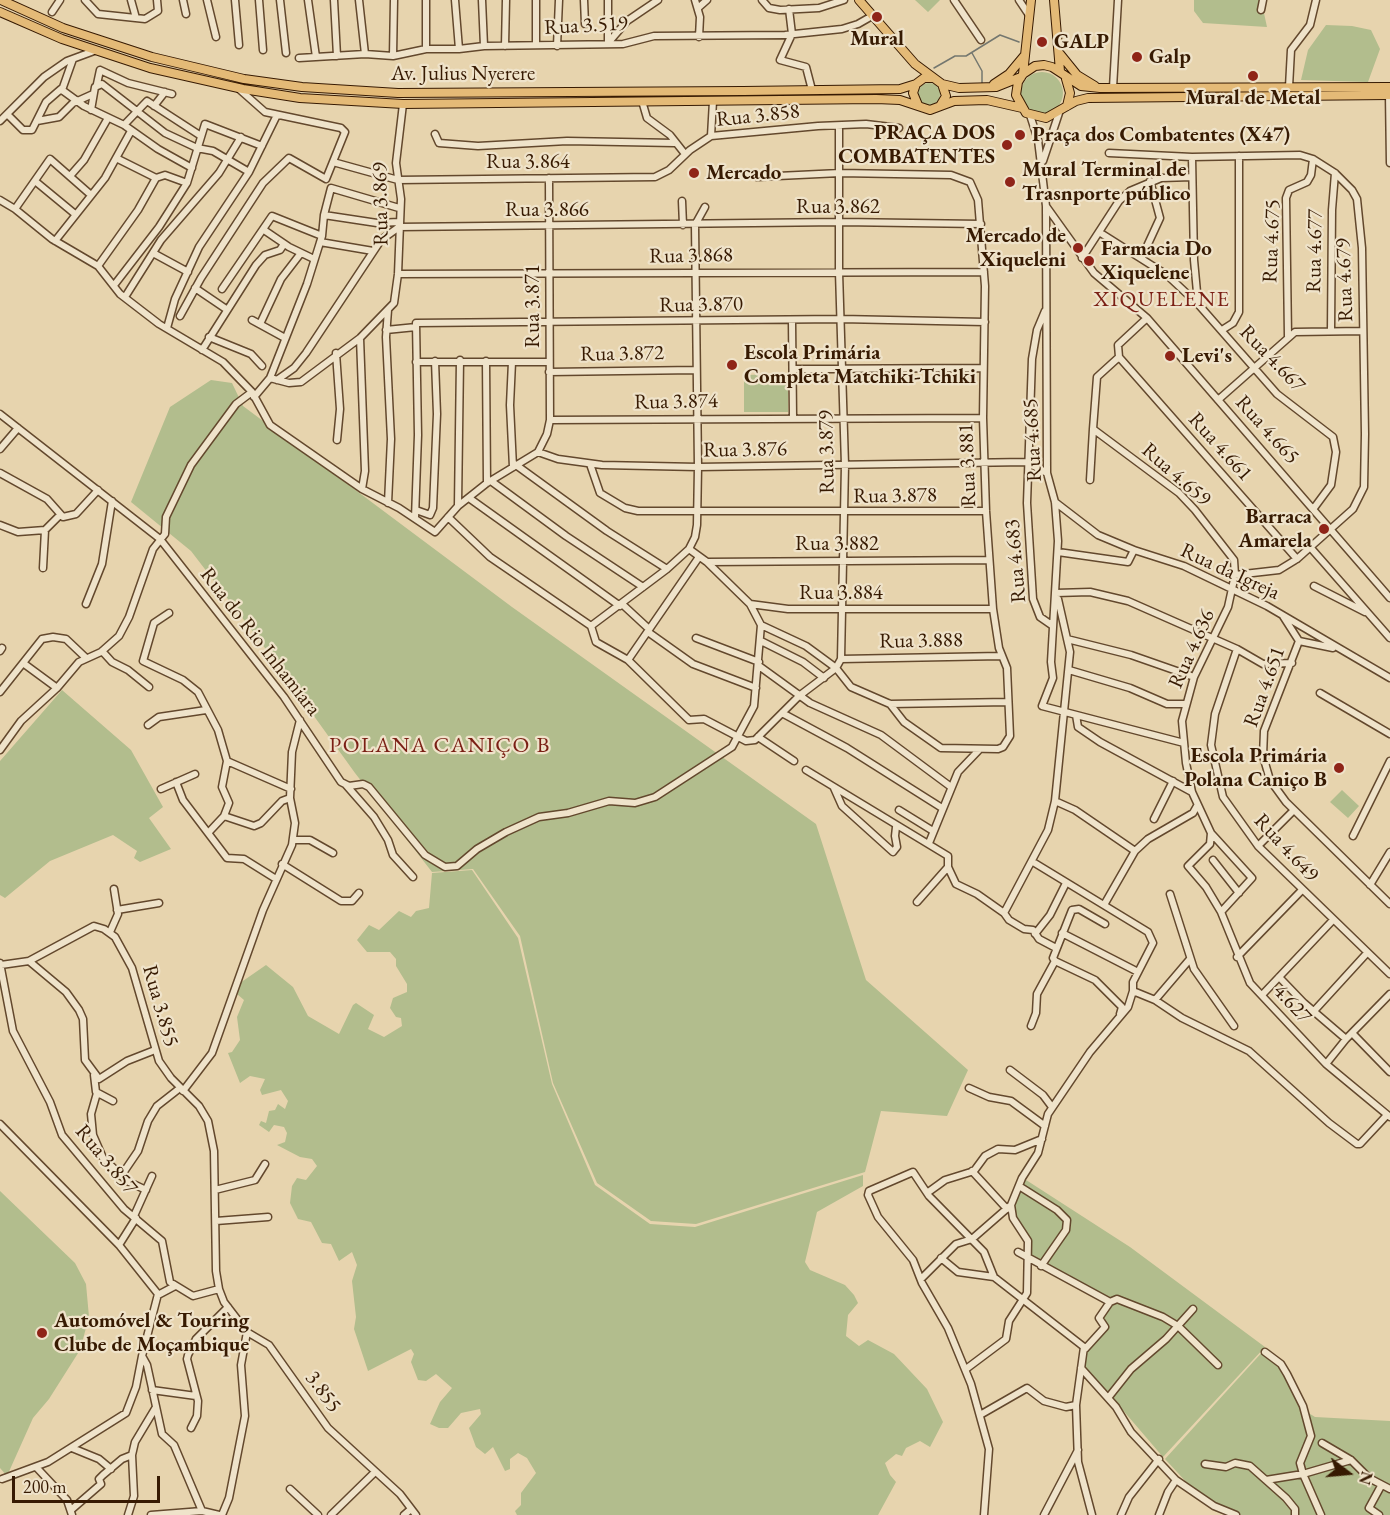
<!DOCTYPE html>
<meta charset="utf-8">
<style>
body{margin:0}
#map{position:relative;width:1390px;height:1515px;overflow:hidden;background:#e7d4ae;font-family:"EB Garamond",serif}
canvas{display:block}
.north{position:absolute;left:1318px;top:1443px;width:60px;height:60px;-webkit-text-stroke:4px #efe3ca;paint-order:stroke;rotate:106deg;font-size:16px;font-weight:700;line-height:24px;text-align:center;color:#371a02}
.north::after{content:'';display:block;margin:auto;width:21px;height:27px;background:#371a02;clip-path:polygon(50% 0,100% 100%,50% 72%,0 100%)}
.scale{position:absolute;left:12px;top:1476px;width:148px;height:27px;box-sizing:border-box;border:3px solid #371a02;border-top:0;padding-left:8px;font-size:18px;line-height:21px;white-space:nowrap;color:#371a02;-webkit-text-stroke:4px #efe3ca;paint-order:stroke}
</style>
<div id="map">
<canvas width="1390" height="1515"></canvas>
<div class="north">N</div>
<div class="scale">200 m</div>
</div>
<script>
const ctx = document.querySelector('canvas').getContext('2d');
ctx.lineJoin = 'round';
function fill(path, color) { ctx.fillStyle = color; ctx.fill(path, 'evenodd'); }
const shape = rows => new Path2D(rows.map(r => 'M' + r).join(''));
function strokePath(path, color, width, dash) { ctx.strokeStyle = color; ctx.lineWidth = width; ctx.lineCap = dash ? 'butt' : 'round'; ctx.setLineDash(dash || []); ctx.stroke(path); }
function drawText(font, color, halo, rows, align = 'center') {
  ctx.font = font + ' "EB Garamond",serif'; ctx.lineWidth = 4.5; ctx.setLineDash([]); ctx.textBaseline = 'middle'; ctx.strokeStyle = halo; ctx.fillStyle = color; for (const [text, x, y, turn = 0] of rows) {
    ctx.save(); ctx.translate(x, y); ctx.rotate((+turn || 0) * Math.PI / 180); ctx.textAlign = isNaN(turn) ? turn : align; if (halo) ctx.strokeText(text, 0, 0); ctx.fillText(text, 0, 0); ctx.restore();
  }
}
fill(shape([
 [915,0,940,0,928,12],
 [1194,0,1265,0,1262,4,1267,27,1203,23,1194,11],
 [1326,25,1352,26,1371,30,1380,49,1368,82,1301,80,1308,50],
 '1021 93a21 21 0 1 1 42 0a21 21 0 1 1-42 0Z',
 '918 94a11 11 0 1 1 22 0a11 11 0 1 1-22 0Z',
 [788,374,788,412,744,412,744,375],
 [211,380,232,383,243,406,512,607,816,824,866,980,968,1070,947,1116,881,1111,865,1172,696,1224,651,1221,597,1183,553,1083,520,936,473,869,432,872,355,773,257,637,191,551,131,502,170,407],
 [62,690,131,750,163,807,149,818,171,849,140,862,134,858,137,851,113,835,50,861,5,898,0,895,0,761],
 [1342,790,1359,806,1348,818,1330,802],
 [472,870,518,938,552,1084,595,1185,650,1224,695,1227,863,1175,863,1186,817,1212,805,1262,810,1270,845,1285,854,1295,858,1303,848,1315,846,1336,859,1346,868,1340,894,1354,927,1389,943,1422,930,1447,920,1441,906,1448,902,1456,896,1454,885,1463,890,1475,896,1482,878,1515,517,1515,515,1511,521,1505,521,1493,536,1473,527,1458,518,1453,510,1459,510,1469,505,1471,493,1447,485,1454,476,1447,469,1428,481,1414,480,1409,461,1413,448,1428,439,1428,430,1424,440,1402,452,1388,436,1374,426,1381,418,1380,411,1362,414,1354,411,1349,368,1371,354,1329,356,1317,352,1281,357,1265,352,1252,339,1261,331,1244,322,1243,311,1222,298,1219,290,1203,292,1186,297,1178,306,1180,317,1166,312,1159,300,1157,277,1145,285,1142,287,1133,284,1127,274,1125,269,1132,259,1125,261,1121,266,1123,269,1111,275,1110,278,1104,285,1109,288,1101,281,1090,262,1095,260,1090,265,1079,250,1076,240,1083,228,1053,232,1052,240,1040,237,1017,244,1000,237,994,240,983,266,965,293,987,308,1016,339,1034,353,1005,356,1003,374,1015,368,1029,384,1037,402,1026,401,1018,396,1017,390,1008,393,998,407,992,407,984,396,966,396,959,390,952,367,952,357,940,369,925,379,930,399,911,411,917,416,911,429,908,432,873],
 [1023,1178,1130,1247,1265,1347,1163,1457,1085,1366,1087,1349,1105,1327,1100,1318,1112,1302,1030,1259,1030,1246,1013,1218,1012,1209],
 [0,1191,75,1263,86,1284,89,1317,80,1350,49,1399,33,1418,7,1476,0,1468],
 [1265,1349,1277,1360,1307,1412,1315,1417,1390,1421,1390,1515,1238,1515,1210,1502,1189,1485,1165,1459]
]), '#b2bd8d');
strokePath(shape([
 [972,53,982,71,982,83],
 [934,68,955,56,966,56,1000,35,1019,42]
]), '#74776f', 1.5);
const minor = shape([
 [85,0,98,14,145,19,158,11,157,0],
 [131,0,136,18],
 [183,0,186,14],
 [207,0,216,37],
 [235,0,239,45],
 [259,0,263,50],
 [280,0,286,53],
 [308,0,316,57],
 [334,0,337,56],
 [359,0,365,54],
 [426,0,426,49],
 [455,0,459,49],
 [482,0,484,46],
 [584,0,585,24],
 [695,0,700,17,699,37],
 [762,0,769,8,780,10,819,8,844,0],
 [954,0,981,40],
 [1019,0,1029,15],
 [698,8,707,0],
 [789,9,792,34,780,60,806,67,812,90],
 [1261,10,1263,0],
 [52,12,60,0],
 [608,43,627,21,658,0],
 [608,43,608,0],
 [536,44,536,0],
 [505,46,506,0],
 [557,46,559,0],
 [393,56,394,0],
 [299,58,365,54,393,56,426,49,459,49,484,46,623,44,654,36,785,35,842,29,858,24,872,16],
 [73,59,62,90,84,106,124,125,158,149,192,168],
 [97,84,100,70,128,83,172,94],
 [1289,87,1291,50,1310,25,1316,0],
 [1113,88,1118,0],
 [1389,95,1390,163],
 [642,101,647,118,670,135,685,154],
 [154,106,165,92],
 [91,110,95,87,102,84,165,133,197,148,213,151,249,172],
 [8,115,23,130,32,130,46,102,61,89],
 [1030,115,1038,140,1046,206,1047,473,1055,502,1058,541,1051,662,1053,678,1042,706,1184,743],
 [0,121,44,77,67,61,94,51],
 [37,121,59,117,73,103,93,94],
 [124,125,147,101,201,136],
 [435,134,439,143,478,146,567,141,675,143],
 [711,136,713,101],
 [1109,153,1192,157,1300,155,1313,159,1335,173,1352,190,1357,199,1362,248,1365,434,1364,487,1353,509,1297,559,1279,570,1235,575,1234,560,1195,510,1179,493,1093,429,1097,377,1119,357],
 [1192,157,1194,260,1198,303],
 [116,158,156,178],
 [1043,161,1059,113],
 [333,162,398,180,655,177,669,170,690,150,711,136,818,126,866,124,899,128],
 [70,176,84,160,108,118],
 [757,177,840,173,951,175,970,182,978,200,985,286,983,418,986,511,993,609,999,648,1007,668,1010,736,1003,747,998,749,941,748,904,722,890,704],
 [35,181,75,214],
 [0,200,15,209,52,239,98,266,120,294,159,324,223,362,252,392,270,425,362,489,399,508,435,532,458,506,487,483,538,452,547,434,550,420,549,178],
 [682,201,683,225],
 [1046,206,1094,273,1147,318,1390,598],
 [15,209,50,159,91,195],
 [324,215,377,223,399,222],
 [695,225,705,207],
 [264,230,289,247,314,259],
 [1099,232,1167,275,1198,304,1277,394,1333,437,1336,452,1331,485,1314,508],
 [55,241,105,178,131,131],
 [320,242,373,251],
 [153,253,188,272],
 [1142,257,1160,218,1150,181],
 [1082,258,1119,201,1130,191,1161,178,1192,177],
 [98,266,138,210,156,178,165,175,187,183],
 [398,274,984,272],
 [115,284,159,227,187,183,205,124,262,146],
 [195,288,226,309],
 [222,289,272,216,322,236],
 [125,297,161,240,219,173,241,137],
 [388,310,386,337,391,439,388,503],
 [1045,311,1037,330,1032,359,1027,503,1033,599,1040,617,1053,626],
 [180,316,201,278,263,183,289,158,326,179,345,132,341,128,265,112,239,89],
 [1147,318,1118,345,1119,357,1297,559],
 [252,320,285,338],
 [792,321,793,417],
 [260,324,281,279,301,253],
 [167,328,175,299,199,247,249,172,277,115],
 [386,330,416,327],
 [1222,330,1233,323,1239,312,1239,156],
 [1331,331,1332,210,1335,173],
 [1288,336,1286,198,1289,190,1307,182,1311,175,1313,159],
 [209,337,251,354,262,366],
 [360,338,365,471,362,489],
 [202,350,256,265,265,255,280,250,284,244],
 [336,353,340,409,337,440],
 [486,361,487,483],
 [416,362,549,362],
 [512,362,510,405,513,467],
 [793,369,983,368],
 [549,372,696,370],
 [270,378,289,383,301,382,360,338,394,303,398,274,401,199,396,163,403,104],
 [277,380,294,368,306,353,381,240,399,227,841,222,981,224],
 [254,397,270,378,307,284,322,236,324,215,331,188,399,208],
 [1218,400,1295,332,1363,331],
 [0,414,160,539,284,697,341,782,349,786,363,784,369,787,425,855,445,867,457,866,477,849,506,832,539,817,568,813,609,801,635,803,655,797,732,747,754,706,761,625,750,604,707,562],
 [550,420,983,418],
 [0,449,18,428],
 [538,452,558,459,602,465,698,467,1027,462,1047,473],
 [590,464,600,493,625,508,638,511,986,511],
 [516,465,607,531,667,569],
 [0,473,47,499,63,517,76,514,98,490],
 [1090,480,1093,429],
 [491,481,566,536,643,587],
 [469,498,620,606],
 [1055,502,1098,535,1134,550,1184,566,1267,606,1390,678],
 [458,505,460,360],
 [416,510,430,515,433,508,437,414,435,361],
 [448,517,490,557,591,626],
 [415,518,418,435,416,323,841,319,985,322],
 [0,525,18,532,45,530,43,568],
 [45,530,60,515],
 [1310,547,1390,638],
 [689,549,707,562,989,560],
 [1058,552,1128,562,1134,550],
 [1235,575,1228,607,1194,677,1182,721,1186,763,1192,792,1211,833,1210,844,1188,866,1206,887,1221,912,1250,983,1326,1064,1390,1117],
 [1314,586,1365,612],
 [1056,593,1090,592,1128,601,1237,649,1263,664,1292,663],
 [86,604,102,564,112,501],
 [622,604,649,629],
 [750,604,788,609,993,609],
 [169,613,154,623,143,661,183,680,198,692,218,730,227,761,291,789],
 [1283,616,1299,641],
 [761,625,806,646,836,668,851,687,890,704,1008,702],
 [591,626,596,642,628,660,689,720,704,719,746,741,755,740,799,696,836,668,841,659,845,465,839,272,839,126],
 [591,626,667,569,689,549,695,537,697,525,698,467,695,225],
 [648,632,693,664,756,688],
 [696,638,759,662],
 [1067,639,1131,655,1194,677],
 [761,641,803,662,824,678],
 [1299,641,1264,731,1263,756,1270,780,1286,802,1390,904],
 [1299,641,1333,648],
 [1237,649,1215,714,1211,745,1223,797,1258,846,1390,974],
 [0,651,2,648],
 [102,651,112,662,128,670,149,687],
 [841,659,1001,656],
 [628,660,699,557],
 [23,663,57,688],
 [759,666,810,703,881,735,951,787],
 [1069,670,1130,688,1167,704,1186,704],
 [0,692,42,639,53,637,66,639,85,657],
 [1320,693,1390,734],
 [782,713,847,748,942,808],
 [1076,715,1078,727,1100,742,1192,792],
 [148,725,159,717,206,710],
 [758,737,794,761],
 [0,750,21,721,57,688,79,662,101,652,119,636,129,617,153,549,165,534,166,517,191,465,236,404,252,392],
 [806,770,948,856,948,867,917,902],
 [176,782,183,800,227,858,244,859,276,879],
 [346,785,374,817,388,840,393,855,413,877],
 [834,788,842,806,893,852,897,847,895,836,896,827],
 [161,789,195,774],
 [1055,801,1075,810,1135,851],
 [899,810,933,831],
 [224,816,254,826,261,823,282,801,290,798],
 [1154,819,1173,781],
 [209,832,224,816,229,803,222,787,227,761],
 [1211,833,1252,878,1221,912],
 [1353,836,1390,761],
 [293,840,310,840,333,853],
 [929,843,958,772,979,750],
 [1258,846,1294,810],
 [1213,860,1239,893],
 [282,864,341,901,352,901,359,893],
 [948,867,956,884,977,894,1004,913,1009,920,1024,929,1033,930,1039,939,1056,948],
 [1370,885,1390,852],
 [1170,894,1194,969,1234,1026],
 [1104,905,1135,851,1148,839,1193,813,1197,806],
 [117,910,159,903],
 [1004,913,1048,830,1055,801,1070,652,1058,599],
 [110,932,118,914,114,889],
 [1062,933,1138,972],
 [1035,934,1050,915,1066,883],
 [1237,957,1302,890],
 [29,961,66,992,79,1010,83,1019,85,1060,99,1079,127,1061,155,1050],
 [1055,961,1095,980,1122,1007,1120,1014],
 [0,963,13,1031,50,1102,62,1135,124,1209,162,1241,170,1282,193,1296,219,1289],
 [1,965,29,961,94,926,104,929,115,937,132,968,159,1061,171,1078,199,1106,208,1121,214,1151,216,1271,219,1289,224,1302,247,1332,269,1345,328,1428,400,1494,416,1515],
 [1279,977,1304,1003,1346,1039],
 [1133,991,1155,1000,1182,1018,1249,1051,1329,1123,1357,1144,1360,1144,1387,1115],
 [1262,995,1333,920],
 [1155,1000,1190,959],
 [1314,1011,1367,953],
 [1031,1026,1036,1013,1037,994,1055,961,1053,958,1072,910,1079,909,1105,924],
 [1352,1033,1390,1072],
 [1326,1064,1346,1039,1390,994],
 [1010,1070,1043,1095,1052,1107],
 [94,1075,96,1092,113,1101],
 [969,1088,989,1097,1011,1101,1045,1126],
 [183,1091,212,1053,263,910,292,845,295,823,290,798,292,752,300,720],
 [97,1093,91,1114,93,1135,103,1158,127,1181,146,1190],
 [0,1124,119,1245,158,1294,142,1356,147,1365,162,1434,174,1445,202,1511],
 [972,1171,1007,1209],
 [121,1176,138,1151,148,1121,157,1106,180,1088],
 [1019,1186,1057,1210,1067,1220,1066,1230,1041,1266],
 [215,1190,255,1180,265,1164],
 [927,1193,945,1180,974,1171,985,1156,998,1149,1015,1150,1042,1139],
 [134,1216,152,1176],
 [216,1221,268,1217],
 [119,1245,136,1218],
 [1018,1252,1110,1302,1117,1299,1163,1317,1178,1326,1218,1365],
 [941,1258,958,1272,994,1277],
 [921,1279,956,1244,972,1239,1011,1205],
 [158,1295,175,1286],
 [1085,1349,1105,1327,1099,1318,1110,1302],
 [1265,1352,1281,1364,1287,1374,1303,1406,1311,1436,1300,1463,1303,1474,1266,1480],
 [1081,1368,1116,1407,1131,1432,1176,1480,1214,1506,1236,1515],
 [966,1369,1006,1339,1009,1321,1027,1293,1028,1241,1013,1218,1011,1205,1022,1178,1038,1153,1048,1114,1090,1052,1128,1007,1133,991,1133,982,1153,943,1148,932,1033,862],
 [152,1390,196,1396],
 [1108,1398,1131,1369,1166,1339,1193,1309],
 [980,1415,1027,1388,1044,1401,1066,1407,1076,1405],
 [191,1428,197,1416,198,1401,187,1359,188,1355,196,1339,228,1307],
 [1322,1443,1351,1460,1369,1478,1390,1489],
 [72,1448,99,1459,111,1469],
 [1205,1464,1226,1467,1235,1463,1250,1466,1286,1498,1295,1509,1295,1515],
 [37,1468,67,1500,72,1515],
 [2,1479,48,1462,126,1413,136,1387,142,1356],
 [290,1489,318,1515],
 [71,1510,101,1484,99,1479,103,1475,122,1459,132,1455],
 [128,1515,134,1496,132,1455,135,1442,156,1407],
 [151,1515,202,1511,219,1515],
 [222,1515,229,1498,245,1416,241,1365,247,1332],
 [331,1515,375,1472],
 [404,1515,411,1509],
 [984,1515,989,1449,971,1384,948,1328,922,1283,913,1260,878,1217,868,1195,869,1191,913,1172,929,1196,984,1252,994,1277,1084,1347,1076,1405,1078,1462,1092,1515],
 [1044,1515,1078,1450],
 [1121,1515,1129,1497,1159,1459],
 [1159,1515,1168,1492,1176,1480],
 [1321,1515,1303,1474,1351,1460],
 [1379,1515,1369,1508,1381,1486]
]);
const major = shape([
 [1,0,63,28,152,57,244,79,302,87,398,93,743,91,900,89,916,84],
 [859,0,915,64,942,84,959,88,996,87,1021,77],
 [1054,0,1060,71],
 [0,12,62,39,150,68,243,89,300,98,403,104,876,99,900,100,930,110,954,101,987,100,1022,108],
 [1060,54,1077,75,1095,86],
 [1023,74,1031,0],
 [1066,79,1070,93,1067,106],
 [994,84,1009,74,1024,56],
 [1390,87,1100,88,1081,86,1052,67,1044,65,1035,66,1023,74,1018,82,1016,95,1026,113,1046,118,1076,101,1088,98,1390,95],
 [918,105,913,93,916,84,924,78,932,78],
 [940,106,946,96,942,84]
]);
strokePath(minor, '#63482d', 9);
strokePath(major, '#371a02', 10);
strokePath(minor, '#efe3ca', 6);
strokePath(major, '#e4ba77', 8);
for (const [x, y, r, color] of [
 [877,17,6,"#8f2418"],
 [1042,42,6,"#8f2418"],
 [1137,57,6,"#8f2418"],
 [1253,76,6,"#8f2418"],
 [1020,135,6,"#8f2418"],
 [1007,145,6,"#8f2418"],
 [694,173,6,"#8f2418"],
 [1010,182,6,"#8f2418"],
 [1078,248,6,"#8f2418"],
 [1089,261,6,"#8f2418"],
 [1170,356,6,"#8f2418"],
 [732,365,6,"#8f2418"],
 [1324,529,6,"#8f2418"],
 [1339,768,6,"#8f2418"],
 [42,1333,6,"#8f2418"]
]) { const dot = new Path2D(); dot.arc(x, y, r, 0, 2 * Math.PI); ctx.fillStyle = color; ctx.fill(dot); strokePath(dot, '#efe3ca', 2); }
drawText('21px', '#371a02', '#efe3ca', [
 ["Rua 3.519",586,26,-3],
 ["Av. Julius Nyerere",463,74],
 ["Rua 3.858",758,116,-6],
 ["Rua 3.864",528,162],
 ["Rua 3.869",381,204,-91],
 ["Rua 3.862",838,207],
 ["Rua 3.866",547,210],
 ["Rua 4.675",1272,241,-88],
 ["Rua 4.677",1315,251,-89],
 ["Rua 3.868",691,256,-1],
 ["Rua 4.679",1345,280,-92],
 ["Rua 3.870",701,305,-1],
 ["Rua 3.871",533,306,-90],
 ["Rua 3.872",622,354,-1],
 ["Rua 4.667",1272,359,46],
 ["Rua 3.874",676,402,-1],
 ["Rua 4.665",1267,430,48],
 ["Rua 4.685",1033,440,-93],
 ["Rua 4.661",1220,447,48],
 ["Rua 3.876",745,450,-1],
 ["Rua 3.879",827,452,-91],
 ["Rua 3.881",968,465,-92],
 ["Rua 4.659",1176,475,41],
 ["Rua 3.878",895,496,-1],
 ["Rua 3.882",837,544],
 ["Rua 4.683",1016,561,-95],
 ["Rua da Igreja",1230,572,25],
 ["Rua 3.884",841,593],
 ["Rua 3.888",921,641,-1],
 ["Rua do Rio Inhamiara",260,642,52],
 ["Rua 4.636",1192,649,-66],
 ["Rua 4.651",1265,687,-70],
 ["Rua 4.649",1286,848,47],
 ["4.627",1292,1004,47],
 ["Rua 3.855",160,1006,74],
 ["Rua 3.857",106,1160,50],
 ["3.855",323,1392,54]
]);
drawText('bold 21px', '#371a02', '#efe3ca', [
 ["Mural",877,39,"center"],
 ["GALP",1054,42],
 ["Galp",1149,57],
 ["Mural de Metal",1253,98,"center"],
 ["PRAÇA DOS",995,133,"right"],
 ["COMBATENTES",995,157,"right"],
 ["Praça dos Combatentes (X47)",1032,135],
 ["Mural Terminal de",1022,170],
 ["Trasnporte público",1022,194],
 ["Mercado",706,173],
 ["Mercado de",1066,236,"right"],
 ["Xiqueleni",1066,260,"right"],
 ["Farmacia Do",1101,249],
 ["Xiquelene",1101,273],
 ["Escola Primária",744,353],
 ["Completa Matchiki-Tchiki",744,377],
 ["Levi's",1182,356],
 ["Barraca",1312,517,"right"],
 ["Amarela",1312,541,"right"],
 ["Escola Primária",1327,756,"right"],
 ["Polana Caniço B",1327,780,"right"],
 ["Automóvel & Touring",54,1321],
 ["Clube de Moçambique",54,1345]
], 'left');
ctx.letterSpacing = '1.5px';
drawText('22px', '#7a1f14', '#efe3ca', [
 ["XIQUELENE",1162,300],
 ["POLANA CANIÇO B",440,746]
]);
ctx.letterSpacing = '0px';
</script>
